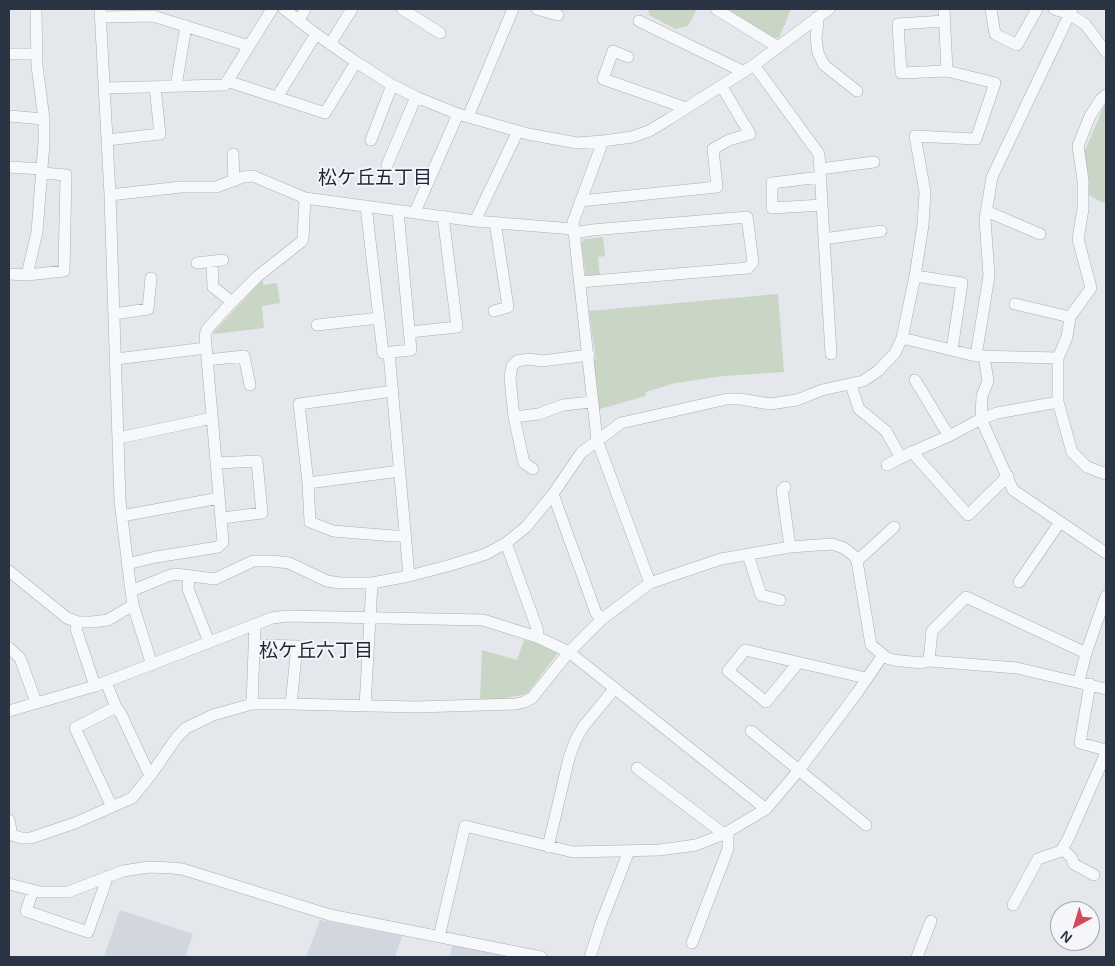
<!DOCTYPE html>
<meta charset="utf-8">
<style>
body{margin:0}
#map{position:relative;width:1115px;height:966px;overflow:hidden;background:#e4e7ec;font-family:Arial,sans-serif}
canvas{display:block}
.frame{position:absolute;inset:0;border:10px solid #2b3445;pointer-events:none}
.north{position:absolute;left:1050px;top:901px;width:50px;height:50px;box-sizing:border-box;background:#f4f6f9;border:1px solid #a4a8b1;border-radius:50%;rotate:219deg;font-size:14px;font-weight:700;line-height:20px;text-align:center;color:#2b3445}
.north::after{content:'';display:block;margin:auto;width:18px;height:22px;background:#d1495b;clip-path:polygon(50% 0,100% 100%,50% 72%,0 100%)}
</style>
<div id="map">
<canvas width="1115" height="966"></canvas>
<div class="frame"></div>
<div class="north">N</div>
</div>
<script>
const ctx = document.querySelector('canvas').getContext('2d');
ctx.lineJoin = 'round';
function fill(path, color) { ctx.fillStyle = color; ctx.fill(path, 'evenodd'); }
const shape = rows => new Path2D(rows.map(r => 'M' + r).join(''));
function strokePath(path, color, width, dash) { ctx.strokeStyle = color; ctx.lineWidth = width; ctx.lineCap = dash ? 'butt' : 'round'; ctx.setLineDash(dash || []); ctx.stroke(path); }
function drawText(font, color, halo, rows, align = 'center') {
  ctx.font = font + ' Arial,"Noto Sans JP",sans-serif'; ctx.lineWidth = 4; ctx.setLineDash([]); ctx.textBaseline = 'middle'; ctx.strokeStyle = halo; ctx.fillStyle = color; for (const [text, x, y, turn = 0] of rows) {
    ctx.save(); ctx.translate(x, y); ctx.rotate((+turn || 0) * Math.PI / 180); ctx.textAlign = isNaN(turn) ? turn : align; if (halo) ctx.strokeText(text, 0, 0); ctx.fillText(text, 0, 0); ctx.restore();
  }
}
fill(shape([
 [120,910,193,934,185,957,104,957],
 [320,920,402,936,395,957,306,957],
 [453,945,501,954,500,957,449,957]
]), '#d2d6de');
fill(shape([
 [648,9,697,9,688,26,675,29,649,15],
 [725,9,791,9,779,38,771,37],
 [1106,101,1106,200,1103,203,1089,195,1088,177,1084,153],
 [603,237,605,256,598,257,600,278,586,276,581,243,584,239],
 [263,279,263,285,277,283,280,303,262,306,264,328,214,334,213,333],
 [778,294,784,372,724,376,675,383,646,392,645,396,597,410,593,361,596,360,589,311],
 [524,640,552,647,556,650,557,654,527,694,497,700,480,699,482,650,517,660]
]), '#c9d6c5');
const minor = shape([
 [100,9,110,195,120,501,131,591],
 [284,9,316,34,356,62,392,85,416,97,458,114,528,134,577,143,603,141],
 [402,9,440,33],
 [537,9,558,15],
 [716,9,778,47],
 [944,9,947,71],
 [991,9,995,34,1017,45,1037,9],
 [1054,9,1069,14,1085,24,1106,52],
 [100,17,153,16,249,46],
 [816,18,818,22,816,38,818,53,824,65,857,91],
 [299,21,305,9],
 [639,21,744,72],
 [330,44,352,9],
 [9,54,37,54],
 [628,57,613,51,603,79,686,108],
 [754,65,819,154,831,354],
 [227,81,325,113,356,62],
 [176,86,186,26],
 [104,88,225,85,272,9],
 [1106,95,1101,99,1090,116,1078,146,1083,180,1083,209,1078,239,1091,288,1070,317,1067,337,1058,358,1058,402,1072,452,1087,467,1106,474],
 [277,97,316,34],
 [9,116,44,119],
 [468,117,513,9],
 [107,140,160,134,155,87],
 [371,140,392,85],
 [233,154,234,181],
 [387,165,416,97],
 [9,167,42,169],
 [820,169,874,162],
 [820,177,772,183,772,208,822,205],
 [110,195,181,187,216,187,243,177,253,176,305,198],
 [580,201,717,187,713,149,729,140,750,134,722,87],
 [366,206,383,353,411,350,398,211],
 [986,211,1040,234],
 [415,212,458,114],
 [475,221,518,131],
 [574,233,592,230,747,217,753,262,748,268,580,282],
 [824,239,881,231],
 [197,263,223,260],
 [212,263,213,287,232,302],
 [9,274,27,275,37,232,44,143,44,119,37,66,36,9],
 [27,275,64,271,66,175,42,173],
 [915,276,962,283,952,350],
 [1015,304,1070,317],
 [494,311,508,307,495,222],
 [114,314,148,309,151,278],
 [317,325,379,318],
 [410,332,457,327,443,216],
 [902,338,976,356,1058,358],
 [389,353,409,576],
 [976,356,989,276,985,219,992,177,1072,9],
 [984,356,988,381,982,396,981,419,1013,490,1106,553],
 [116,359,206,348],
 [207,360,244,356,250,385],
 [915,380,949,436],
 [851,385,859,409,886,431,901,458],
 [514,417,539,414,563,405,592,402],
 [119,438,212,418],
 [912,452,968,515,1008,476],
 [217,463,257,461,262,513,222,518],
 [887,465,912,452,949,436,981,419,997,413,1058,402],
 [533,469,524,463,514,417,510,378,512,366,517,361,528,359,542,361,589,355],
 [400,471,308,483,310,522,333,531,394,536,405,536],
 [308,483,299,404,393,391],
 [785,487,782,490,790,547],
 [553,494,596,613,602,619],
 [122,516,219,498],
 [506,543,538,631,537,637],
 [748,555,761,595,780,600],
 [857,561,894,527],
 [127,564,156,557,218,547,223,542,205,335,208,328,232,302,258,276,301,242,303,239,305,198,475,221,573,229],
 [9,571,67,618,78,622,92,622,108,620,133,605],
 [189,576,188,589,209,642],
 [1019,582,1060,522],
 [650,583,597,440,573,222,603,141,632,137,649,131,669,119,754,65,829,9],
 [78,622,76,629,95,686],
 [254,645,297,646,291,704],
 [9,648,20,658,36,702],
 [929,661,932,631,966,597,1086,653],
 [798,663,766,702,728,671,745,650,866,678],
 [152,665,133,605,131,591,168,576,175,574,215,579,253,561,272,561,289,563,327,581,340,583,372,583,409,576,451,565,486,554,506,543,526,527,553,494,581,453,621,423,727,399,740,399,770,404,797,400,822,390,863,381,878,371,895,353,902,338,915,276,923,225,925,192,915,136,976,139,995,83,947,71,901,73,898,24,944,21],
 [1079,681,1086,653,1106,596],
 [106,682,116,707,121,714,150,776],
 [1090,684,1080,743,1106,750],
 [252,704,255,624],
 [365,706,372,583],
 [9,711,95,686,272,618,287,616,483,620,537,637,569,652,766,809],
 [751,731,866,825],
 [637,768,724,834],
 [112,807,75,728,116,707],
 [9,820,11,830,9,835],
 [9,834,21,838,31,838,75,823,132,798,150,776,177,737,186,728,213,715,252,704,291,704,416,707,516,704,524,702,532,698,569,652,602,619,650,583,721,559,790,547,832,544,844,548,854,556,857,561,871,645,887,658,893,660,921,663,929,661,1017,668,1106,689],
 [548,847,569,758,576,739,583,727,615,688],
 [1062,849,1071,857,1074,864,1094,875],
 [9,884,40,892,68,892,123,871,149,867,172,868,182,869,330,915,541,957],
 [33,891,26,911,88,932,108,876],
 [1013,905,1038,859,1061,851,1068,839,1106,753],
 [439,937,465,826,573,852,659,850,696,845,724,834,766,809,799,770,857,693,883,655],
 [692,943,728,849,728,833],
 [590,957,601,923,629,851],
 [917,957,931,921]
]);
strokePath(minor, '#a9aeb7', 12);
strokePath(minor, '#f7f8fa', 11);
drawText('19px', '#1d2536', '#f4f6f9', [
 ["松ケ丘五丁目",375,179],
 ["松ケ丘六丁目",316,652]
]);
</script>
